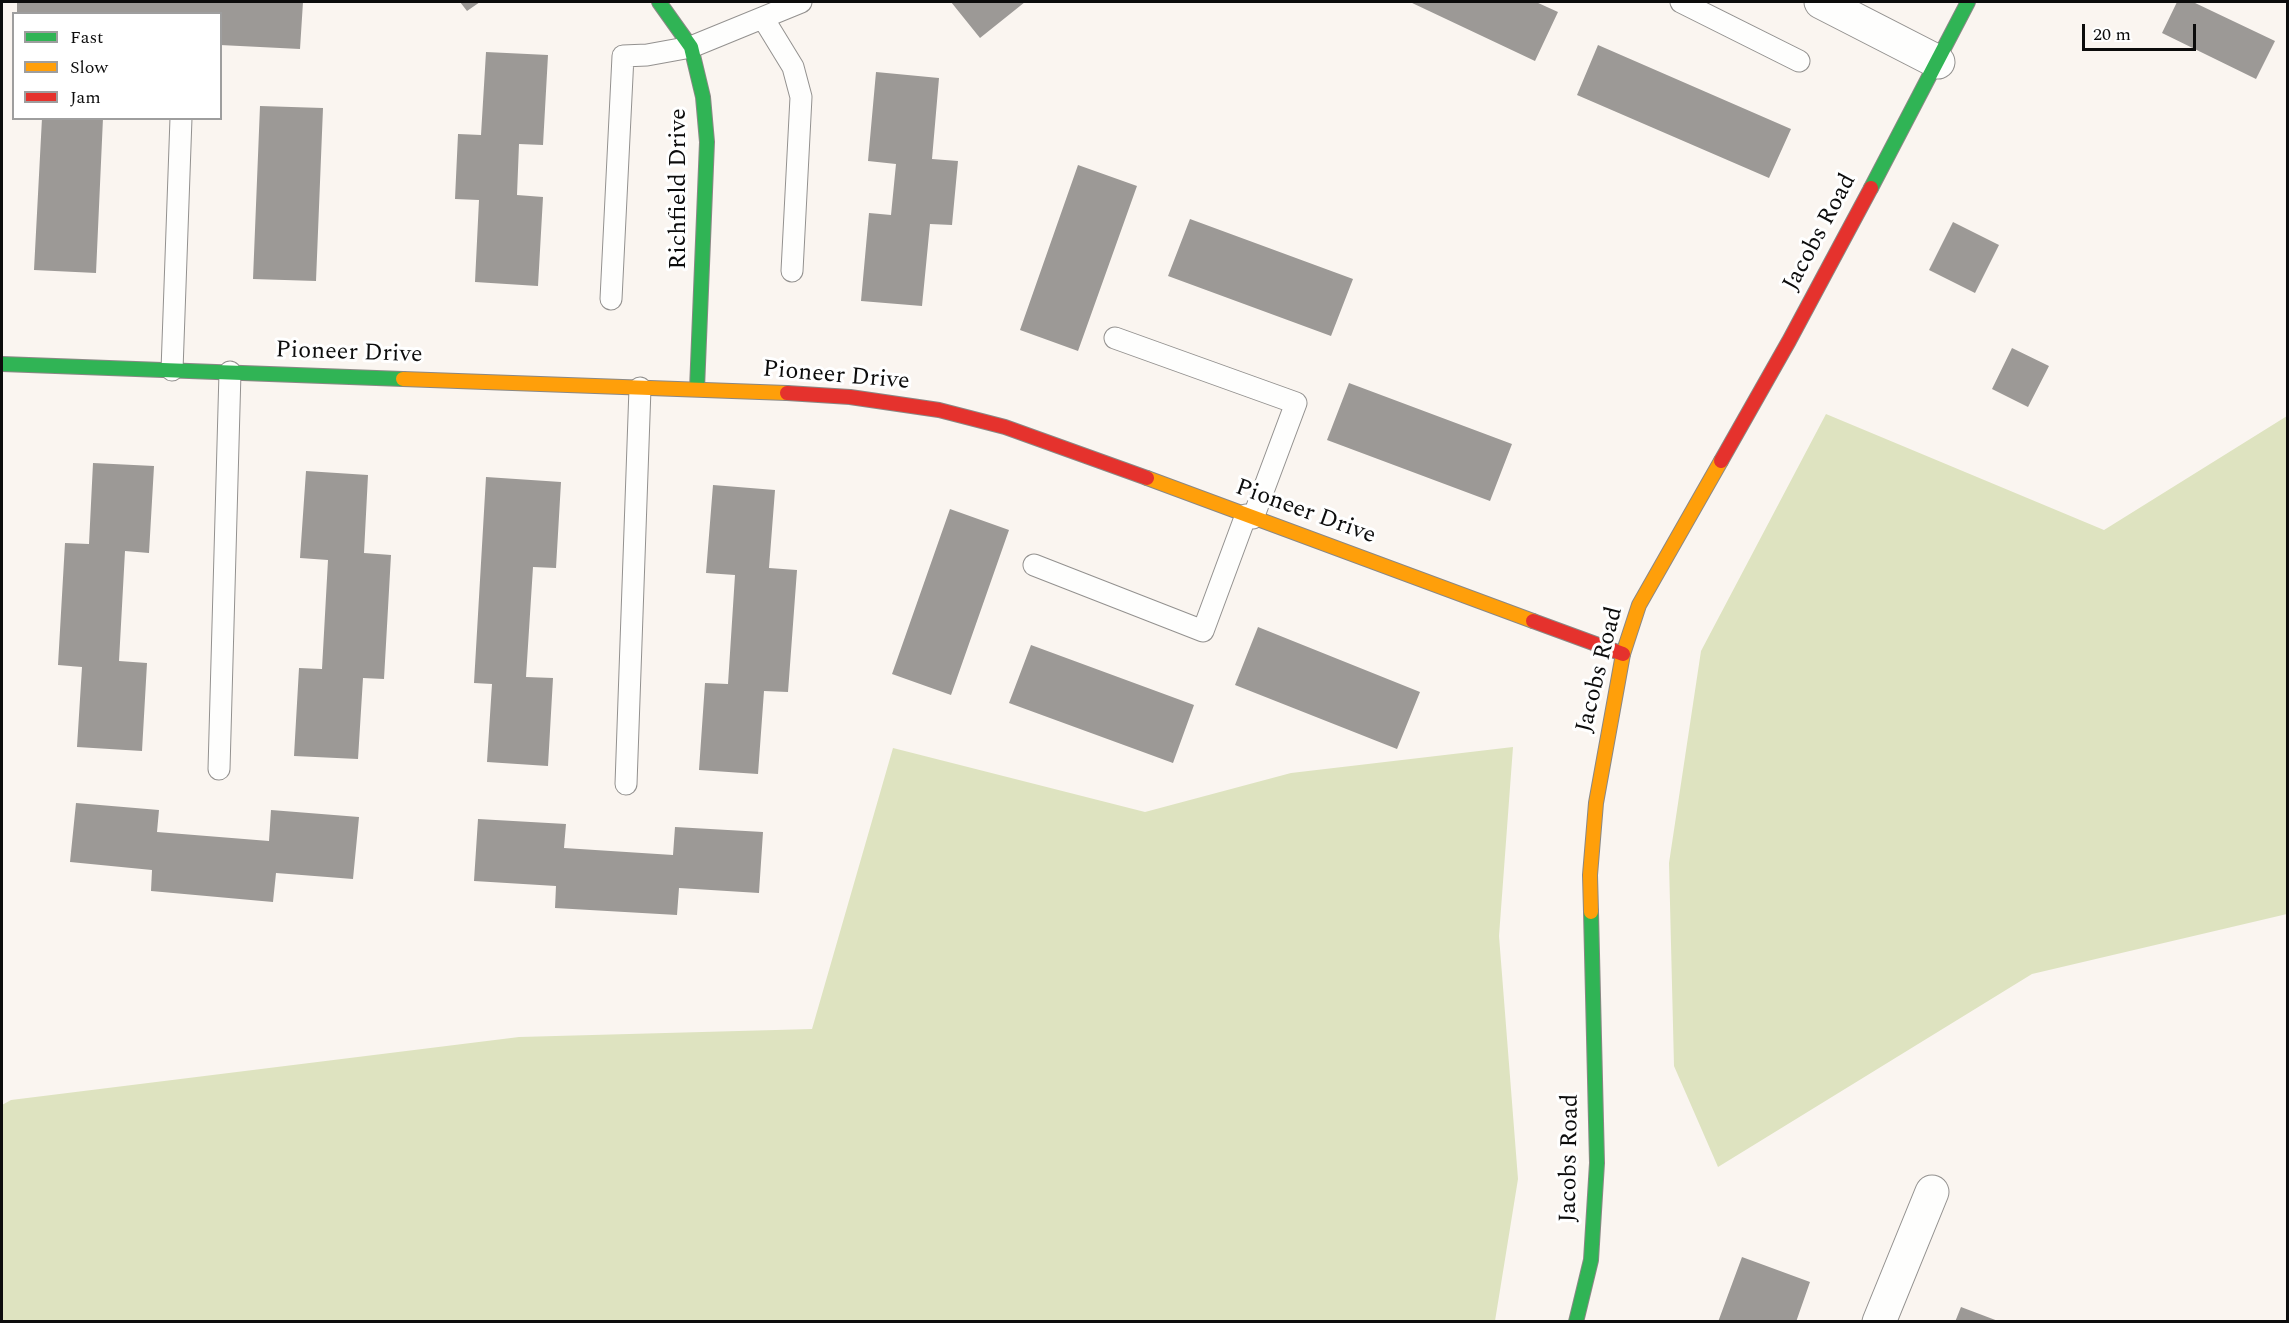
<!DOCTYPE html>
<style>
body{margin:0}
#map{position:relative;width:2289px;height:1323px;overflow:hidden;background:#faf5f0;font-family:Spectral,serif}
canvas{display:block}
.frame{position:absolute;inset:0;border:3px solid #0c0c0c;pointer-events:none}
.legend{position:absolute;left:12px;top:12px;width:210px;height:108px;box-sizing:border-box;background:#fff;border:2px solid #9e9e9e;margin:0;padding:8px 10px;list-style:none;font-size:18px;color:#0c0c0c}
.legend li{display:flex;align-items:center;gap:12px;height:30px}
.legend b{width:30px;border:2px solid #9e9e9e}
.scale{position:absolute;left:2082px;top:24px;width:114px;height:27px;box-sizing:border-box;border:3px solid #0c0c0c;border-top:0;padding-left:8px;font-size:18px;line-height:21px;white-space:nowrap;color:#0c0c0c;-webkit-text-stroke:4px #fff;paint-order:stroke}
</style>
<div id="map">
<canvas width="2289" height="1323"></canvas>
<div class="frame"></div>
<ul class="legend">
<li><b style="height:8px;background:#30b455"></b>Fast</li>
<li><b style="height:8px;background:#ff9f0a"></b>Slow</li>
<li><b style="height:8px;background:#e5322d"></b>Jam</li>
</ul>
<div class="scale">20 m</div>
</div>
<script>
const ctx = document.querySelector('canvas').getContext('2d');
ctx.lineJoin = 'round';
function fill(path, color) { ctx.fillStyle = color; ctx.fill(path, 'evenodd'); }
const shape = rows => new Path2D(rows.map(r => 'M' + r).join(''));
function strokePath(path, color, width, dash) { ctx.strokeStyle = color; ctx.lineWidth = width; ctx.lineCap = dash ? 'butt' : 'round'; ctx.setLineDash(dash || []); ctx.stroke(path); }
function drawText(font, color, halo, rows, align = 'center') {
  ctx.font = font + ' Spectral,serif'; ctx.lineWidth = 6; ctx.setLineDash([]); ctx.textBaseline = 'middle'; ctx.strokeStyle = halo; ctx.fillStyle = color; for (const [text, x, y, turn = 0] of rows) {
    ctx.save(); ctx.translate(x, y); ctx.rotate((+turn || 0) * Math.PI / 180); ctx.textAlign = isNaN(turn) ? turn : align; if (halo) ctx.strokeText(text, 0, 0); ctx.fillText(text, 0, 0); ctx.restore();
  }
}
fill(shape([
 [1826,414,2104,530,2287,416,2287,914,2032,974,1718,1167,1674,1066,1669,863,1701,651],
 [1513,747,1499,936,1518,1179,1495,1321,2,1321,2,1105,11,1100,519,1037,812,1029,893,748,1145,812,1291,773]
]), '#dee3c0');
fill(shape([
 [17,2,303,2,300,49,220,45,220,14,17,14],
 [460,2,480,2,467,11],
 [951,2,1025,2,980,38],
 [1410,2,1536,2,1558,12,1535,61],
 [2177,2,2193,2,2275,41,2256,79,2162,33],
 [1598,45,1791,129,1769,178,1577,95],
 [486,52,548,55,543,145,519,144,517,195,543,197,538,286,475,282,479,200,455,199,458,134,481,135],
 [876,72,939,78,932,159,958,161,952,225,930,224,922,306,861,301,869,213,891,215,896,164,868,161],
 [260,106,323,108,316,281,253,279],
 [42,118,103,118,96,273,34,270],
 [1078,165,1137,186,1078,351,1020,330],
 [1190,219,1353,279,1331,336,1168,276],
 [1953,222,1999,245,1975,293,1929,270],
 [2012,348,2049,366,2028,407,1992,389],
 [1349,383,1512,444,1490,501,1327,440],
 [93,463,154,466,149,553,125,551,119,661,147,663,142,751,77,747,82,667,58,665,65,543,89,544],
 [306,471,368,475,364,553,391,555,384,679,363,678,358,759,294,756,299,668,322,669,328,560,300,558],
 [486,477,561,482,556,568,533,567,526,677,553,678,548,766,487,762,492,684,474,683],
 [713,485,775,490,769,568,797,570,788,692,764,691,758,774,699,770,705,683,728,684,735,575,706,573],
 [950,509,1009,530,951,695,892,674],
 [1258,627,1420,692,1397,749,1235,685],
 [1031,645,1194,705,1173,763,1009,703],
 [76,803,159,810,157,832,269,841,271,810,359,817,353,879,276,873,273,902,151,891,152,870,70,862],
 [478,819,566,824,564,848,673,855,675,827,763,832,759,893,679,888,677,915,555,908,556,886,474,881],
 [1742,1257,1810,1282,1796,1322,1718,1322],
 [1961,1307,1998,1321,1998,1322,1955,1322]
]), '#9c9996');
const lane = shape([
 [1681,2,1799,61],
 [763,18,793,67,801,97,792,271],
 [611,299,623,56,647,55,691,47,801,2],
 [1115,338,1296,403,1253,518],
 [172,370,181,118],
 [1034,565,1203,631,1246,515],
 [219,769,230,372],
 [626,784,640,388]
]);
const street = shape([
 [1821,2,1938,62],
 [1879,1322,1932,1192]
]);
const fast = shape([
 [659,2,691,47,703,97,707,142,697,389],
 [1871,188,1968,2],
 [2,364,403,379],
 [1576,1322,1591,1260,1597,1163,1591,912]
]);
const slow = shape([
 [403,379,787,393],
 [1147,478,1533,621],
 [1591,912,1590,875,1596,803,1623,654,1639,605,1721,461]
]);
const jam = shape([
 [787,393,850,397,939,410,1005,427,1147,478],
 [1721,461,1789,341,1871,188],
 [1533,621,1623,654]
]);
strokePath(lane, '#93918f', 23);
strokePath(street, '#93918f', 35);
strokePath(fast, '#8a8885', 16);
strokePath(slow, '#8a8885', 16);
strokePath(jam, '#8a8885', 16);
strokePath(lane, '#fefefd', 21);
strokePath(street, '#fefefd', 33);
strokePath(fast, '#30b455', 14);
strokePath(slow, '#ff9f0a', 14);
strokePath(jam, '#e5322d', 14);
drawText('24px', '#0c0c0c', '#fff', [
 ["Richfield Drive",680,189,-90],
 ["Jacobs Road",1821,233,-62],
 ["Pioneer Drive",349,354,2],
 ["Pioneer Drive",836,377,5],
 ["Pioneer Drive",1305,513,20],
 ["Jacobs Road",1601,670,-76],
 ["Jacobs Road",1571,1158,-89]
]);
</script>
